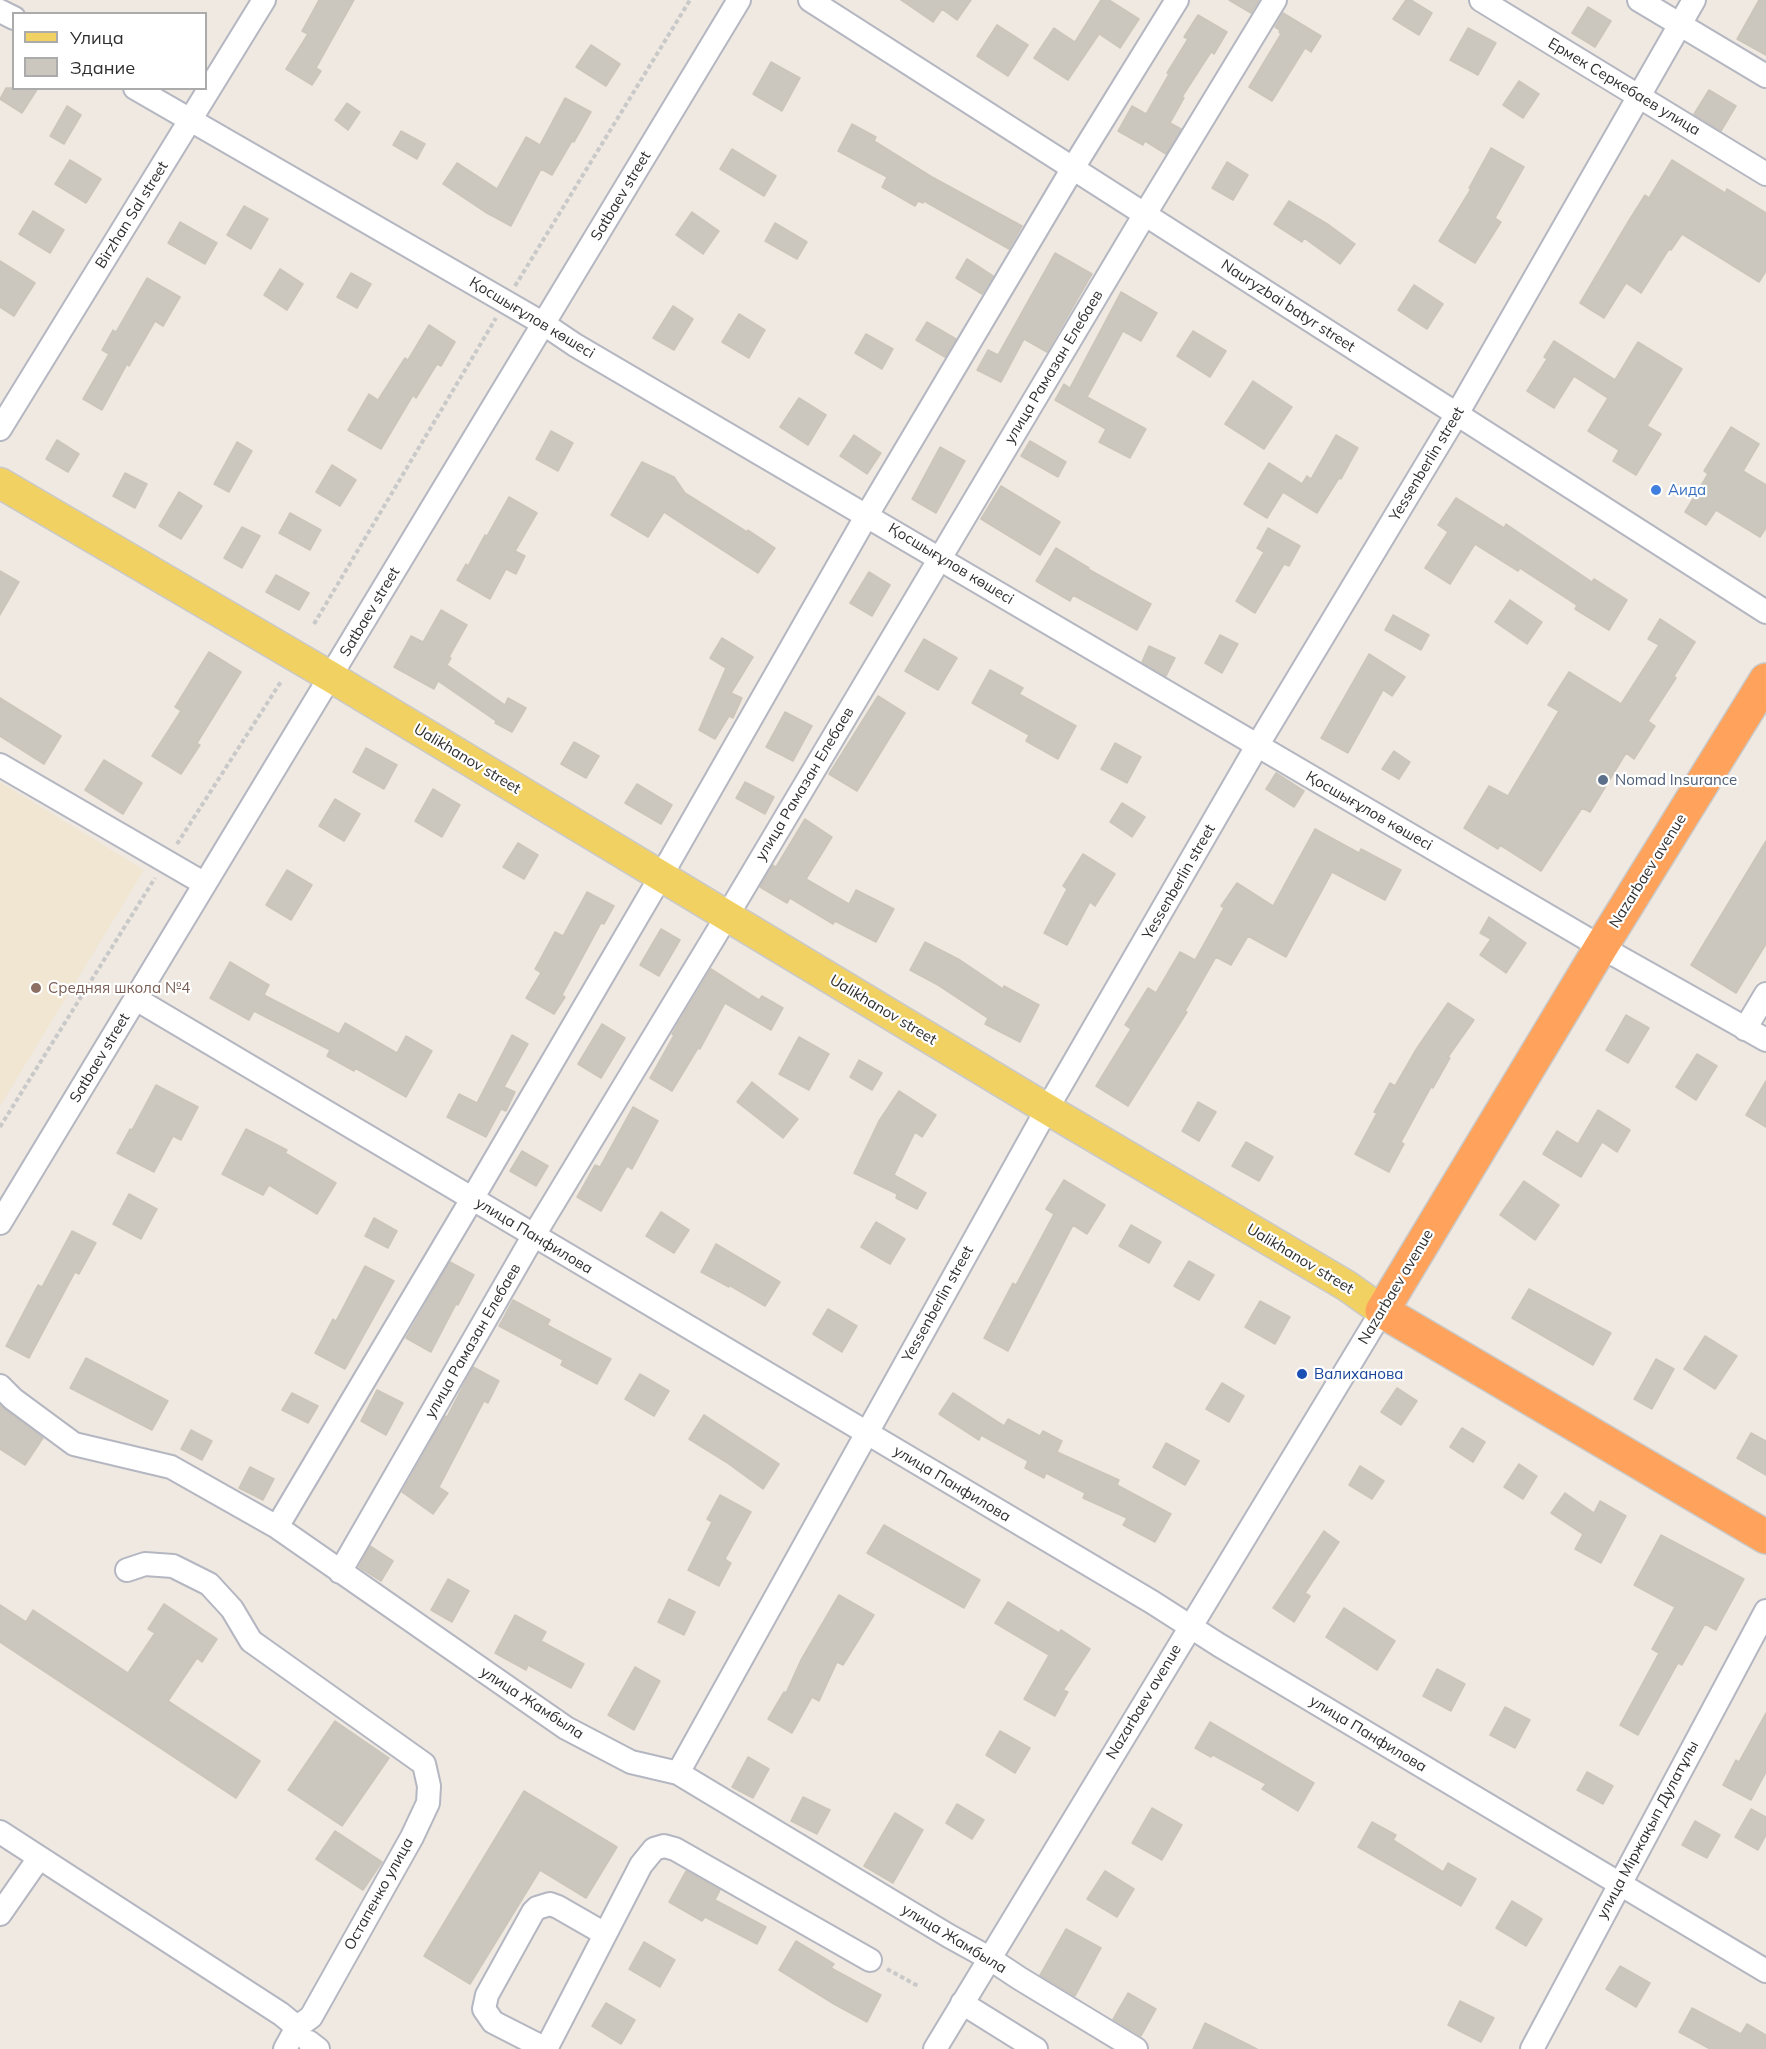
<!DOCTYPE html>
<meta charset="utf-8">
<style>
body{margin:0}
#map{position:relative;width:1766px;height:2049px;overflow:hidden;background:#efe9e1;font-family:Mulish,sans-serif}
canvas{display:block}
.legend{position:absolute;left:12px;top:12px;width:195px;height:78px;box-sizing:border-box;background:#fff;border:2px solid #ababab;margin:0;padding:8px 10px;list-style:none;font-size:18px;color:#2e2e2e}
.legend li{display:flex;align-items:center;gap:12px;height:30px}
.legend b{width:30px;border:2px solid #ababab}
</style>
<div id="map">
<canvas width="1766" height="2049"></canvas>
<ul class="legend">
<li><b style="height:8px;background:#f2d163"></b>Улица</li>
<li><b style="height:16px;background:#cbc7bf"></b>Здание</li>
</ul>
</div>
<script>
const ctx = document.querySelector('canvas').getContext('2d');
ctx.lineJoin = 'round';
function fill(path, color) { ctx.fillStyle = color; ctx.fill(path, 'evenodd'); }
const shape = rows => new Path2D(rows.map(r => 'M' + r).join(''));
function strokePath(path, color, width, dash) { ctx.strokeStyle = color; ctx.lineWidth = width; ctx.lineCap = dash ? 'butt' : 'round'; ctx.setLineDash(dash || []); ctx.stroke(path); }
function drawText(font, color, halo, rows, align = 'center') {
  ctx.font = font + ' Mulish,sans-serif'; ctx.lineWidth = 4.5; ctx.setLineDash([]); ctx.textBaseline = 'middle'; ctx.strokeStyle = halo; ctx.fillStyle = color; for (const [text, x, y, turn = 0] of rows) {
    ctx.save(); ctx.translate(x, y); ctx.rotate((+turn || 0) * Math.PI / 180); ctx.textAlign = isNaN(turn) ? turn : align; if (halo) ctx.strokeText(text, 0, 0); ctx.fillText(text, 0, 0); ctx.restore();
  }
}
fill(shape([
 [0,782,144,870,0,1106]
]), '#f0e6d1');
const building = shape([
 [319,0,354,0,316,68,321,71,312,85,286,69,308,34,302,31,319,0],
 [901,0,971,0,957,20,942,9,933,22,901,0],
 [1101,0,1109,0,1139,19,1120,48,1099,34,1068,80,1034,58,1054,28,1075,42,1101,0],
 [1229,0,1259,0,1251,13,1229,0],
 [1406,0,1411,0,1432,13,1419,35,1393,19,1406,0],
 [1759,0,1766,0,1766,55,1737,39,1759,0],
 [1588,7,1611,21,1595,47,1572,33,1588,7],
 [1283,13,1321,36,1311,52,1305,48,1272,101,1249,87,1281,34,1279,32,1280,30,1275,27,1283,13],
 [1198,15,1227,32,1214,54,1211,52,1182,97,1184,98,1170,123,1181,129,1166,154,1145,141,1143,145,1118,131,1132,106,1146,114,1169,74,1167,73,1188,39,1184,37,1198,15],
 [997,25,1028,45,1008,76,977,56,997,25],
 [1468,28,1496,43,1478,75,1450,60,1468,28],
 [591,45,620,64,606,86,576,67,591,45],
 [771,62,800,78,782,111,753,94,771,62],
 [1519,81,1539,94,1523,118,1503,105,1519,81],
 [6,88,38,88,22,113,0,99,6,88],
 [1709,90,1736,106,1721,131,1694,114,1709,90],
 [565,98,591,112,574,142,572,141,552,175,541,169,511,226,485,212,443,184,457,163,497,189,526,137,540,145,565,98],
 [347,103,360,112,348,130,335,120,347,103],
 [67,106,81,115,64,144,50,136,67,106],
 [852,124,876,137,874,141,932,177,1022,226,1009,249,924,201,923,203,918,201,915,206,882,187,887,177,838,151,852,124],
 [401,131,425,144,417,159,393,145,401,131],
 [1491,148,1524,167,1495,218,1501,222,1475,263,1439,241,1471,189,1469,188,1491,148],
 [732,149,776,176,764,196,720,169,732,149],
 [70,160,101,179,86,203,55,184,70,160],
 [1672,160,1725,193,1727,189,1766,213,1766,271,1759,282,1682,234,1671,250,1669,249,1641,293,1626,283,1604,318,1580,303,1628,222,1645,195,1649,198,1672,160],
 [1227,162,1248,175,1233,200,1212,188,1227,162],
 [1289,201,1329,225,1355,244,1340,264,1304,238,1302,242,1274,224,1289,201],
 [244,206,268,219,251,249,227,235,244,206],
 [33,211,64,230,50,253,19,234,33,211],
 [692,212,719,231,703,254,676,235,692,212],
 [180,222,217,243,205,264,168,243,180,222],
 [775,223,807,242,797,259,765,241,775,223],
 [1055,253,1092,274,1047,352,1024,339,1001,382,977,370,988,350,998,355,1055,253],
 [967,259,993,276,982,294,956,278,967,259],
 [0,261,35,283,14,316,0,307,0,261],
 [280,269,303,284,287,310,264,295,280,269],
 [351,273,371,284,357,308,337,297,351,273],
 [147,278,180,297,163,326,155,321,129,366,127,364,102,410,83,399,109,354,102,350,113,330,116,332,147,278],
 [1414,285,1443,304,1427,329,1398,310,1414,285],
 [1121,292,1157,313,1141,341,1123,331,1087,397,1146,429,1130,458,1099,442,1106,429,1055,400,1064,384,1070,388,1121,292],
 [673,306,693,319,674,350,653,338,673,306],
 [739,314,765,330,749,358,722,342,739,314],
 [927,322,956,339,945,357,916,340,927,322],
 [429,325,455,342,441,366,437,364,416,398,413,395,381,449,348,430,369,394,378,400,405,358,408,360,429,325],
 [1193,331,1226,351,1210,377,1177,356,1193,331],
 [866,334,893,349,882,369,855,353,866,334],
 [1554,341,1615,380,1638,342,1682,369,1647,426,1661,434,1636,475,1613,461,1619,450,1588,431,1608,398,1574,376,1554,408,1527,391,1547,359,1544,357,1554,341],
 [1253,381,1292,407,1264,449,1225,424,1253,381],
 [799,398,826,415,808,445,780,427,799,398],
 [1731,427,1759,444,1743,471,1766,485,1766,528,1760,537,1716,510,1706,525,1685,512,1708,474,1704,471,1731,427],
 [551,431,573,443,558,471,536,459,551,431],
 [854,435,881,453,867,474,840,456,854,435],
 [1336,435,1358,448,1341,479,1339,478,1317,513,1283,492,1267,518,1244,504,1269,463,1302,484,1307,476,1311,479,1336,435],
 [57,440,79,454,68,472,46,459,57,440],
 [1030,441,1066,462,1058,477,1021,456,1030,441],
 [237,442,252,451,229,492,214,484,237,442],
 [940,447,965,461,936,513,912,499,940,447],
 [642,462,674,477,685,493,747,532,748,530,775,548,758,573,664,512,648,537,611,515,642,462],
 [332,465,356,480,340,506,316,492,332,465],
 [125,473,147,484,135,508,113,496,125,473],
 [1001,486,1060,522,1040,555,981,519,1001,486],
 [179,492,202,506,181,539,159,526,179,492],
 [509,497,537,513,515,551,525,556,516,574,506,569,490,599,457,580,466,564,468,566,485,535,487,536,509,497],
 [1456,498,1504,528,1506,524,1592,582,1594,579,1627,600,1609,630,1575,609,1577,605,1520,568,1518,571,1475,544,1450,584,1425,568,1448,532,1438,525,1456,498],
 [290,513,321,530,310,550,279,533,290,513],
 [242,527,260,536,242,568,224,558,242,527],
 [1268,528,1300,546,1289,566,1284,564,1255,613,1236,601,1264,552,1257,548,1268,528],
 [1056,548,1089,568,1088,569,1151,604,1137,630,1073,595,1070,601,1036,581,1056,548],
 [0,571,19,582,0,615,0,571],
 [869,572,890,585,872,616,850,603,869,572],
 [276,575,309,593,299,610,266,592,276,575],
 [1510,600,1542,622,1527,644,1495,622,1510,600],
 [441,610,467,625,449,657,451,658,447,665,505,705,508,698,526,708,512,732,495,723,496,721,438,681,434,689,394,667,411,636,423,642,441,610],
 [1393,615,1429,635,1421,650,1385,630,1393,615],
 [1660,619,1695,642,1674,676,1676,678,1648,721,1655,726,1634,759,1626,753,1590,812,1582,808,1541,871,1500,845,1498,849,1464,828,1489,786,1508,796,1559,711,1548,705,1569,672,1621,704,1659,645,1648,639,1660,619],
 [1220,635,1238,644,1222,673,1205,663,1220,635],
 [722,638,753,657,731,693,742,698,733,718,729,716,715,739,699,730,726,668,710,658,722,638],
 [924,639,957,658,938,690,905,671,924,639],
 [1149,646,1175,658,1166,676,1142,662,1149,646],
 [209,652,241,672,197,743,200,745,181,774,152,756,181,711,175,707,209,652],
 [1369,654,1405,677,1392,696,1383,690,1348,753,1321,738,1369,654],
 [990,670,1023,688,1019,694,1076,726,1058,759,1026,741,1029,735,972,703,990,670],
 [878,696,905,713,857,791,829,774,878,696],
 [0,698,61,736,44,764,0,736,0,698],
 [785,712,812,726,793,761,766,747,785,712],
 [574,742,599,756,586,778,561,764,574,742],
 [1115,743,1141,757,1127,783,1101,769,1115,743],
 [366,748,397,765,384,789,353,772,366,748],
 [1394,751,1410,762,1399,779,1382,769,1394,751],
 [104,760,142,783,123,814,85,790,104,760],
 [1276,773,1304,791,1294,807,1266,789,1276,773],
 [745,782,774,797,765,814,736,798,745,782],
 [637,784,672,805,661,824,625,803,637,784],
 [433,789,460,805,442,837,415,821,433,789],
 [335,799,360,814,344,841,319,826,335,799],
 [1122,803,1145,817,1132,837,1110,822,1122,803],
 [805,819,832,837,806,879,849,904,856,890,894,909,876,942,835,921,833,924,790,898,787,903,760,887,773,865,776,867,805,819],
 [1315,829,1359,853,1361,849,1401,870,1385,900,1332,872,1286,957,1248,936,1231,965,1216,957,1185,1011,1187,1012,1128,1106,1096,1086,1131,1029,1125,1025,1148,988,1156,993,1180,952,1195,960,1224,908,1221,906,1237,883,1273,906,1315,829],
 [1766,841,1766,944,1736,993,1691,965,1766,841],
 [518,843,538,855,524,879,503,867,518,843],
 [1083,854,1115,874,1095,906,1090,902,1067,945,1044,933,1067,889,1063,886,1083,854],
 [287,870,312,885,291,920,266,905,287,870],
 [587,892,614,906,604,924,601,923,562,995,565,997,554,1014,526,998,541,973,535,969,555,932,563,936,587,892],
 [1489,917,1526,943,1506,973,1480,955,1491,939,1480,933,1489,917],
 [661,929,680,940,659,976,640,965,661,929],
 [925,942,960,960,1003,989,1004,986,1039,1005,1020,1042,985,1024,988,1018,938,985,910,970,925,942],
 [230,962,269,985,264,995,339,1034,345,1023,397,1053,406,1036,432,1051,406,1097,355,1068,354,1071,327,1056,330,1050,254,1011,249,1020,210,998,230,962],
 [711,969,759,1000,762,996,783,1008,771,1030,725,1003,700,1049,698,1048,672,1091,650,1078,674,1035,672,1034,676,1027,711,969],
 [1448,1003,1474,1020,1448,1057,1450,1058,1433,1088,1431,1087,1401,1142,1404,1144,1389,1172,1355,1154,1377,1113,1374,1112,1390,1083,1395,1086,1417,1048,1448,1003],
 [1626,1015,1649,1028,1628,1063,1606,1050,1626,1015],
 [602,1024,625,1038,601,1078,578,1064,602,1024],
 [512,1035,528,1044,504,1087,515,1092,506,1111,501,1109,486,1137,447,1117,459,1094,477,1103,512,1035],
 [799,1037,829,1054,809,1090,779,1074,799,1037],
 [1697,1054,1717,1066,1696,1100,1676,1087,1697,1054],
 [859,1060,882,1073,872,1090,850,1077,859,1060],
 [1766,1081,1766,1127,1746,1115,1766,1081],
 [752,1082,798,1119,783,1138,737,1102,752,1082],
 [156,1085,198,1107,181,1140,173,1136,154,1172,117,1153,130,1129,132,1130,156,1085],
 [899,1091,936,1115,922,1137,915,1132,894,1175,926,1193,917,1209,896,1198,897,1194,854,1173,879,1121,899,1091],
 [1198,1102,1216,1112,1199,1141,1182,1131,1198,1102],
 [633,1107,658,1121,632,1169,627,1166,601,1211,577,1197,595,1165,600,1167,633,1107],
 [1598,1110,1630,1130,1617,1152,1602,1142,1581,1177,1543,1154,1557,1131,1578,1144,1598,1110],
 [246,1129,287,1150,285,1153,336,1183,317,1214,269,1185,263,1195,222,1174,246,1129],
 [1246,1142,1273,1157,1259,1181,1232,1166,1246,1142],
 [522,1151,548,1166,536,1186,510,1171,522,1151],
 [1064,1180,1105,1205,1087,1234,1073,1225,1008,1351,984,1338,1013,1283,1016,1285,1054,1214,1046,1209,1064,1180],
 [1524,1181,1559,1205,1535,1240,1500,1215,1524,1181],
 [129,1194,157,1209,141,1239,113,1224,129,1194],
 [661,1212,689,1230,674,1253,646,1236,661,1212],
 [374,1218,397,1231,388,1248,365,1236,374,1218],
 [876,1222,905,1239,890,1264,861,1247,876,1222],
 [1131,1225,1161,1242,1149,1263,1119,1246,1131,1225],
 [72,1231,96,1243,79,1274,75,1272,29,1358,6,1346,38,1285,42,1287,72,1231],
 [716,1244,780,1282,765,1306,729,1285,729,1287,701,1272,716,1244],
 [1189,1261,1214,1275,1199,1300,1174,1286,1189,1261],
 [450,1262,474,1275,458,1305,456,1304,431,1352,406,1338,450,1262],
 [365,1266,394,1281,345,1369,315,1353,333,1319,336,1321,365,1266],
 [1529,1289,1611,1333,1593,1365,1512,1318,1529,1289],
 [513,1300,550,1320,547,1325,611,1359,597,1384,561,1365,563,1360,499,1326,513,1300],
 [1260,1301,1290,1317,1275,1344,1245,1327,1260,1301],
 [828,1309,857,1326,842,1352,813,1334,828,1309],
 [1705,1336,1737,1356,1715,1389,1684,1369,1705,1336],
 [86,1358,168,1401,152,1430,70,1388,86,1358],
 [1656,1359,1674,1369,1652,1409,1634,1399,1656,1359],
 [473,1367,499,1381,488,1403,484,1401,439,1487,448,1493,433,1514,402,1492,445,1416,447,1417,473,1367],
 [640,1374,669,1391,654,1416,625,1399,640,1374],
 [1222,1383,1244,1396,1229,1422,1206,1409,1222,1383],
 [1397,1388,1417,1401,1401,1425,1381,1412,1397,1388],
 [377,1390,403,1403,386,1435,361,1421,377,1390],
 [292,1393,318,1406,308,1423,282,1410,292,1393],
 [953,1393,1004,1426,1008,1419,1040,1436,1043,1431,1062,1441,1057,1452,1119,1480,1117,1485,1171,1514,1155,1542,1123,1525,1127,1518,1083,1498,1085,1493,1046,1473,1044,1478,1025,1468,1028,1461,981,1435,979,1440,939,1414,953,1393],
 [0,1405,43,1438,25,1465,0,1449,0,1405],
 [704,1415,779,1464,763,1489,726,1462,689,1439,704,1415],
 [1462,1428,1485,1442,1473,1462,1450,1447,1462,1428],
 [191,1430,212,1441,202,1460,181,1449,191,1430],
 [1751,1433,1766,1441,1766,1475,1737,1458,1751,1433],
 [1166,1443,1199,1461,1185,1485,1153,1467,1166,1443],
 [1519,1464,1537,1476,1523,1499,1504,1487,1519,1464],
 [1360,1466,1384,1481,1372,1499,1349,1485,1360,1466],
 [250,1467,274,1479,263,1500,239,1488,250,1467],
 [1565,1493,1594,1513,1600,1501,1626,1516,1601,1563,1575,1549,1583,1534,1551,1513,1565,1493],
 [720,1495,751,1512,725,1559,731,1563,719,1586,688,1570,712,1522,707,1519,720,1495],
 [884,1525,980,1580,964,1608,867,1553,884,1525],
 [1324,1531,1339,1542,1305,1593,1310,1596,1294,1622,1273,1608,1324,1531],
 [1661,1535,1744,1579,1716,1630,1705,1624,1682,1665,1678,1663,1638,1735,1620,1725,1659,1653,1652,1649,1675,1607,1634,1585,1661,1535],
 [370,1546,393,1561,381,1581,359,1567,370,1546],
 [448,1579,469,1591,452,1622,431,1610,448,1579],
 [839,1595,874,1615,843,1665,837,1662,819,1701,812,1697,792,1733,768,1719,784,1692,786,1693,801,1660,839,1595],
 [669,1599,695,1612,684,1635,658,1622,669,1599],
 [1008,1602,1059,1633,1061,1630,1090,1649,1063,1690,1068,1692,1055,1716,1024,1699,1049,1655,995,1623,1008,1602],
 [164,1604,217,1639,202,1662,197,1658,168,1701,260,1761,236,1798,0,1642,0,1605,26,1622,33,1610,128,1673,155,1633,148,1629,164,1604],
 [1344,1608,1395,1641,1377,1670,1326,1637,1344,1608],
 [515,1615,546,1632,541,1641,584,1664,571,1688,528,1665,526,1670,495,1653,515,1615],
 [635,1667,660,1681,634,1730,608,1715,635,1667],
 [1437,1669,1465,1684,1451,1711,1423,1696,1437,1669],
 [1505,1707,1530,1720,1515,1748,1490,1735,1505,1707],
 [1766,1713,1766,1772,1751,1800,1723,1785,1736,1760,1739,1762,1766,1713],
 [335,1721,389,1758,342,1826,288,1790,335,1721],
 [1210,1722,1314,1783,1298,1811,1262,1789,1266,1784,1213,1755,1211,1757,1195,1748,1210,1722],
 [1000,1731,1030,1748,1015,1773,986,1755,1000,1731],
 [748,1757,769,1769,753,1798,732,1787,748,1757],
 [1587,1772,1613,1786,1603,1804,1577,1790,1587,1772],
 [524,1791,617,1847,586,1898,540,1870,470,1984,424,1956,524,1791],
 [803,1797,830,1810,817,1834,791,1821,803,1797],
 [957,1804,984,1820,972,1839,946,1823,957,1804],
 [1152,1808,1182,1825,1162,1860,1132,1843,1152,1808],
 [1751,1809,1766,1817,1766,1835,1758,1850,1735,1837,1751,1809],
 [895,1813,923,1830,893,1883,864,1866,895,1813],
 [1695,1821,1720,1835,1707,1858,1682,1845,1695,1821],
 [1372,1822,1396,1835,1393,1840,1443,1872,1448,1863,1476,1879,1461,1906,1358,1847,1372,1822],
 [335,1831,382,1862,363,1890,316,1859,335,1831],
 [686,1871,720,1890,715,1900,766,1927,757,1944,705,1917,702,1921,669,1902,686,1871],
 [1105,1871,1134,1889,1117,1917,1087,1899,1105,1871],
 [1512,1901,1542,1919,1526,1946,1496,1928,1512,1901],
 [1066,1929,1101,1948,1075,1996,1040,1975,1066,1929],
 [796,1941,834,1964,831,1968,881,1995,867,2022,834,2004,779,1970,796,1941],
 [644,1942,675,1960,660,1987,629,1969,644,1942],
 [1620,1966,1650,1983,1636,2007,1606,1989,1620,1966],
 [1128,1993,1156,2009,1141,2036,1113,2019,1128,1993],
 [1460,2001,1494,2018,1481,2042,1448,2025,1460,2001],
 [606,2003,635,2020,621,2044,592,2026,606,2003],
 [1692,2008,1741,2034,1747,2024,1766,2035,1766,2049,1710,2049,1679,2032,1692,2008],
 [1205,2023,1257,2049,1193,2049,1205,2023]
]);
fill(building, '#cbc7bf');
strokePath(building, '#cbc5ba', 1.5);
const minor = shape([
 [810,0,1766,612],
 [1481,0,1766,174],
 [1639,0,1766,76],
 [0,11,14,18],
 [135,88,544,324,575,345,1601,947,1766,1040],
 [0,429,264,0],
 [0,765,205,884],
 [136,999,1152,1602,1219,1645,1766,1971],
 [1745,1029,1766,994],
 [0,1223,739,0],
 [0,1386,13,1399,74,1444,171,1467,277,1527,566,1728,631,1762,678,1773,949,1936,989,1958,1019,1978,1136,2049],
 [277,1527,472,1199,661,876,867,515,1073,168,1177,0],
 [340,1572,534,1235,727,916,1145,214,1275,0],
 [678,1773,1047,1109,1257,746,1457,414,1694,0],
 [0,1832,281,2014,297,2027,311,2017,412,1837,428,1803,429,1786,424,1764,251,1641,232,1609,209,1584,173,1566,145,1564,127,1570],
 [0,1914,39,1858],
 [962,2003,1036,2049],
 [309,2042,318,2049],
 [285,2049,297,2027],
 [546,2049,641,1865,654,1849,664,1846,675,1849,870,1960],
 [546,2049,493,2022,484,2009,487,1995,533,1912,537,1908,550,1904,558,1907,605,1934],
 [935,2049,1382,1311],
 [1532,2049,1766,1611]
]);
const major = shape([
 [0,483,331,677,1047,1109,1347,1286,1382,1311]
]);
const highway = shape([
 [1766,680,1601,947,1382,1311,1766,1537]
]);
strokePath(minor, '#b4b7c1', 26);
strokePath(major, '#c9c9c9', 33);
strokePath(highway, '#c9c9c9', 36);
strokePath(shape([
 [515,286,690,0],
 [314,624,496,318],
 [177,844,282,680],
 [0,1127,155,878],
 [887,1969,918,1986]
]), '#c9c9c9', 4, [4.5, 3]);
strokePath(minor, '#fff', 22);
strokePath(major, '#f2d163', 30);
strokePath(highway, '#ffa35c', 33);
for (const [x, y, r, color] of [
 [1656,490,6,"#3f7fe0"],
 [1603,780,6,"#5c6f8a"],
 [36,988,6,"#8d6e63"],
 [1302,1374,6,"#1a4fb4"]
]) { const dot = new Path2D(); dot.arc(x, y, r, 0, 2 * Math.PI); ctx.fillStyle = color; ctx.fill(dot); strokePath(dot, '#fff', 2); }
drawText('15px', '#2e2e2e', '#fff', [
 ["Ермек Серкебаев улица",1624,87,31],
 ["Satbaev street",621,196,-59],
 ["Birzhan Sal street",132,215,-58],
 ["Nauryzbai batyr street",1288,306,33],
 ["Қосшығұлов көшесі",532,318,31],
 ["улица Рамазан Елебаев",1054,367,-59],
 ["Yessenberlin street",1427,464,-59],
 ["Қосшығұлов көшесі",951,564,31],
 ["Satbaev street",370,612,-59],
 ["Ualikhanov street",467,759,31],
 ["улица Рамазан Елебаев",805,784,-59],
 ["Қосшығұлов көшесі",1369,811,30],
 ["Nazarbaev avenue",1648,871,-58],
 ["Yessenberlin street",1179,882,-60],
 ["Ualikhanov street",883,1010,31],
 ["Satbaev street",100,1058,-59],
 ["улица Панфилова",534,1236,31],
 ["Ualikhanov street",1300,1259,31],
 ["Nazarbaev avenue",1396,1287,-59],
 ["Yessenberlin street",938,1304,-61],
 ["улица Рамазан Елебаев",473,1341,-60],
 ["улица Панфилова",952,1484,31],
 ["Nazarbaev avenue",1144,1702,-59],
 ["улица Жамбыла",532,1703,33],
 ["улица Панфилова",1368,1734,31],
 ["улица Міржақып Дулатұлы",1648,1830,-62],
 ["Остапенко улица",379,1894,-61],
 ["улица Жамбыла",954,1939,31]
]);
drawText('15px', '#366cbe', '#fff', [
 ["Аида",1668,490]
], 'left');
drawText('15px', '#4e5e75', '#fff', [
 ["Nomad Insurance",1615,780]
], 'left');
drawText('15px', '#785e54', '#fff', [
 ["Средняя школа №4",48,988]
], 'left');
drawText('15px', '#164399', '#fff', [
 ["Валиханова",1314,1374]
], 'left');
</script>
